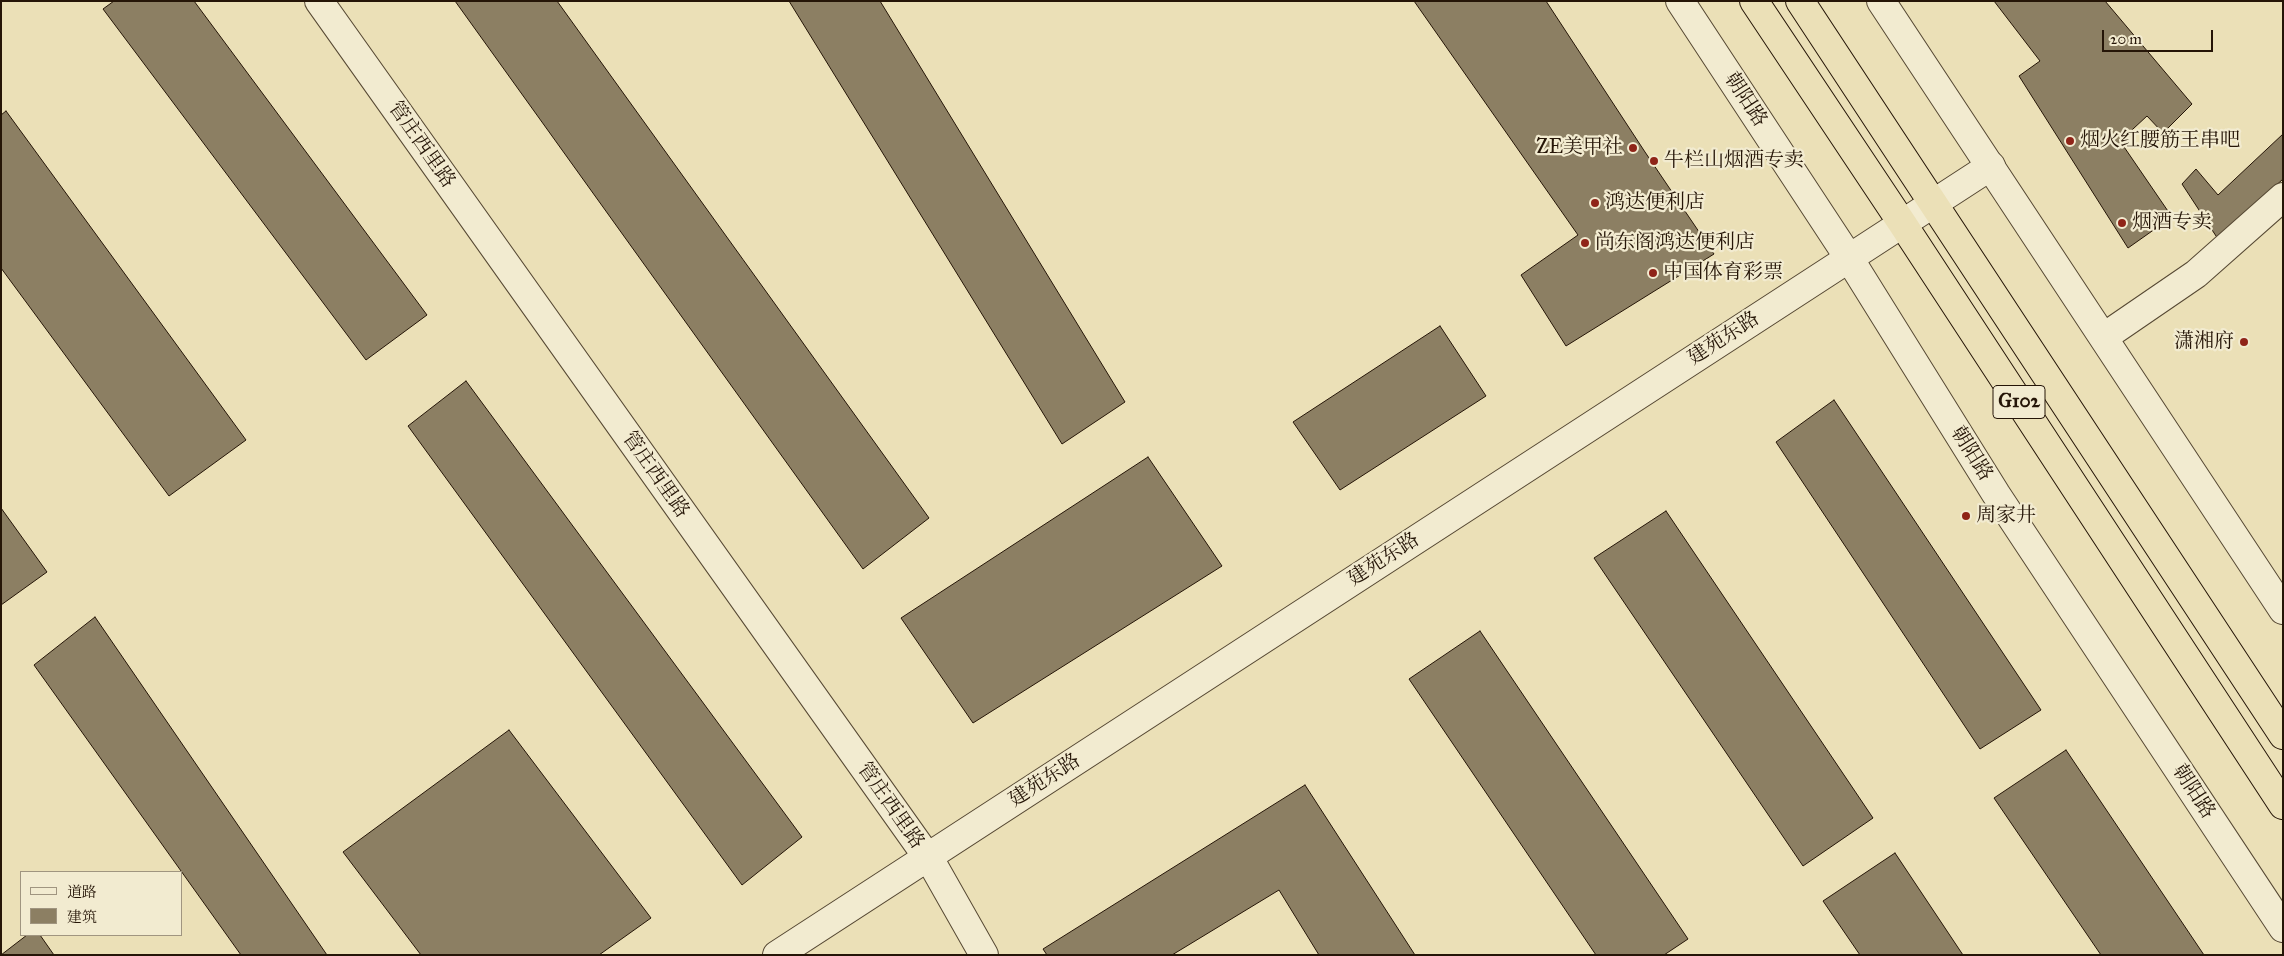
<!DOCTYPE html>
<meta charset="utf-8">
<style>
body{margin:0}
#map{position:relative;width:2284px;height:956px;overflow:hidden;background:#ebe0b7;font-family:"IM FELL Great Primer","Noto Serif SC",serif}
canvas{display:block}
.frame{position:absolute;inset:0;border:2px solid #251507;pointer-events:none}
.legend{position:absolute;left:20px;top:871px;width:162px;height:65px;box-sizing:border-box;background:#f2ebd0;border:1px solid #a09580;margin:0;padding:6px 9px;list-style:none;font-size:15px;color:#251507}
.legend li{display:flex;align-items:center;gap:10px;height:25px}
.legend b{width:25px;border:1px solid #a09580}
.scale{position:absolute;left:2102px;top:30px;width:111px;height:22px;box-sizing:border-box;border:2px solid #251507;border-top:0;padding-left:6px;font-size:15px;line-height:18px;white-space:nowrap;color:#251507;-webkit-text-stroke:4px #f2ebd0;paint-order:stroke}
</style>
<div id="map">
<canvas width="2284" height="956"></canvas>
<div class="frame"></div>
<ul class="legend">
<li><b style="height:6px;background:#f2ebd0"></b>道路</li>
<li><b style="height:14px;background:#8c7f63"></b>建筑</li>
</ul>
<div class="scale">20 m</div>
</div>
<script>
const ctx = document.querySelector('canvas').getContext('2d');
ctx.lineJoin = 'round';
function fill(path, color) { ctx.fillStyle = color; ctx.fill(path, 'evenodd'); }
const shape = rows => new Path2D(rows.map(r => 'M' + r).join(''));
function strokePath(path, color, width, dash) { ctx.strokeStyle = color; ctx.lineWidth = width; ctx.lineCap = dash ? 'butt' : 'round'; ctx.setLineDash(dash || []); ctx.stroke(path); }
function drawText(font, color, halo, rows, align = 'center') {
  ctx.font = font + ' "IM FELL Great Primer","Noto Serif SC",serif'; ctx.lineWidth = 4.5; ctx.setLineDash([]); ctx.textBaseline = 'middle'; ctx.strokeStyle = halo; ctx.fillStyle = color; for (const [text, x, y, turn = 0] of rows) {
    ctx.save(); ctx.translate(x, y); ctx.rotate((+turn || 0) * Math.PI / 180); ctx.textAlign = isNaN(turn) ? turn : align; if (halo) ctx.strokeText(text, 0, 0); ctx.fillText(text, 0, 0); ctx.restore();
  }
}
const building = shape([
 [114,1,194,1,427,315,366,360,103,9,114,1],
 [455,1,557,1,929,518,863,569,455,1],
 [789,1,880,1,1125,402,1062,444,789,1],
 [1414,1,1546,1,1645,152,1714,254,1566,346,1521,275,1578,235,1414,1],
 [1994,1,2105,1,2192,104,2163,133,2147,116,2120,141,2172,217,2128,248,2019,76,2040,61,1994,1],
 [6,111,246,440,169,496,1,268,1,115,6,111],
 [2283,134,2283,179,2218,239,2182,184,2196,169,2218,195,2283,134],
 [1440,326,1486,396,1340,490,1293,422,1440,326],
 [466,381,802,837,742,885,408,426,466,381],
 [1834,400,2041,710,1980,749,1776,442,1834,400],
 [1148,457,1222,566,973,723,901,618,1148,457],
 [1,508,47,572,1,605,1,508],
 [1666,511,1873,818,1803,866,1594,558,1666,511],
 [95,617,327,955,241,955,34,665,95,617],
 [1480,631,1688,939,1664,955,1596,955,1409,679,1480,631],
 [509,730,651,918,599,955,421,955,343,852,509,730],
 [2066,750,2204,955,2101,955,1994,798,2066,750],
 [1305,785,1415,955,1319,955,1279,890,1172,955,1047,955,1043,949,1305,785],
 [1895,853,1963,955,1860,955,1823,901,1895,853],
 [27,935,40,935,54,955,1,955,27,935]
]);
fill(building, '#8c7f63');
strokePath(building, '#251507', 1);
const minor = shape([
 [319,1,933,865,984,955],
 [2104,337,2196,274,2283,197],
 [777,955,1991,166]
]);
const tertiary = shape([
 [1680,1,1849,258,1996,494,2283,928],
 [1881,1,2283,610]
]);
const trunk = shape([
 [1754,1,1902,223,2283,805],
 [1800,1,2283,735]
]);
strokePath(minor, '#564833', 30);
strokePath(tertiary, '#564833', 30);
strokePath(trunk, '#251507', 30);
strokePath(minor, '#f2ebd0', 28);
strokePath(tertiary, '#f2ebd0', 28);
strokePath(trunk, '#ebe0b7', 28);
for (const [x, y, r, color] of [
 [2070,141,5,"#8f2418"],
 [1633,148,5,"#8f2418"],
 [1654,161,5,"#8f2418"],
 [1595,203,5,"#8f2418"],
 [2122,223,5,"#8f2418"],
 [1585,243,5,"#8f2418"],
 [1653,273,5,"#8f2418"],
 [2244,342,5,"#8f2418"],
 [1966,516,5,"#8f2418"]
]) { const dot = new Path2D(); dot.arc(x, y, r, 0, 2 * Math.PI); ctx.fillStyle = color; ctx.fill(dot); strokePath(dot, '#f2ebd0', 2); }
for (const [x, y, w] of [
 [2019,402,52]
]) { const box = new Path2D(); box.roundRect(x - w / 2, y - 16.5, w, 33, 4); ctx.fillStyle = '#f2ebd0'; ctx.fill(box); strokePath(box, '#251507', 1); }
drawText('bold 19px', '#251507', null, [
 ["G102",2019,402]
]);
drawText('20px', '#251507', '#f2ebd0', [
 ["朝阳路",1745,100,57],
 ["管庄西里路",421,145,55],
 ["建苑东路",1724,339,-33],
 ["朝阳路",1971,454,58],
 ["管庄西里路",655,475,55],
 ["建苑东路",1384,560,-33],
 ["建苑东路",1045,781,-33],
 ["朝阳路",2193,792,57],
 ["管庄西里路",890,806,55]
]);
drawText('20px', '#251507', '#f2ebd0', [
 ["烟火红腰筋王串吧",2080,141],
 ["ZE美甲社",1623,148,"right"],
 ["牛栏山烟酒专卖",1664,161],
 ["鸿达便利店",1605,203],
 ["烟酒专卖",2132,223],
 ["尚东阁鸿达便利店",1595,243],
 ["中国体育彩票",1663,273],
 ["潇湘府",2234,342,"right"],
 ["周家井",1976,516]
], 'left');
</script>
